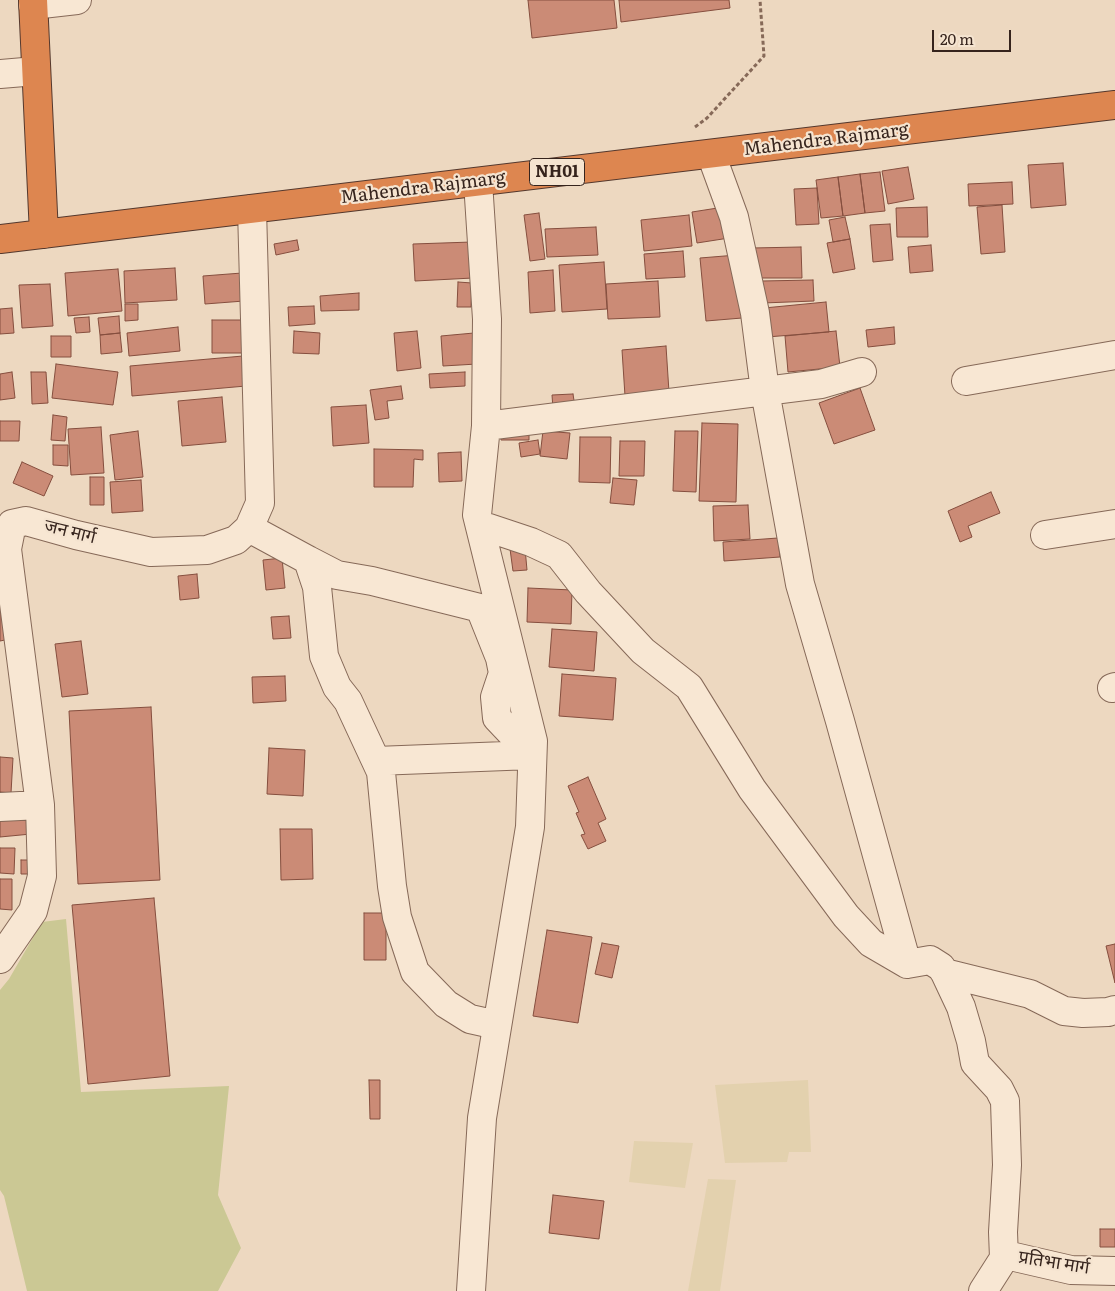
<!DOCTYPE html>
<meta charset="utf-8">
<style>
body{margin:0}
#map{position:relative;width:1115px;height:1291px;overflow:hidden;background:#edd8c0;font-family:Literata,serif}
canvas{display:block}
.scale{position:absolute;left:932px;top:30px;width:79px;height:22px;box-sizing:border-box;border:2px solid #36241d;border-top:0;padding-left:6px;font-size:15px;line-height:18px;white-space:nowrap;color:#36241d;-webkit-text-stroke:4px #f5e4d0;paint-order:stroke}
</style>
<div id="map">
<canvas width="1115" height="1291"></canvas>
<div class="scale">20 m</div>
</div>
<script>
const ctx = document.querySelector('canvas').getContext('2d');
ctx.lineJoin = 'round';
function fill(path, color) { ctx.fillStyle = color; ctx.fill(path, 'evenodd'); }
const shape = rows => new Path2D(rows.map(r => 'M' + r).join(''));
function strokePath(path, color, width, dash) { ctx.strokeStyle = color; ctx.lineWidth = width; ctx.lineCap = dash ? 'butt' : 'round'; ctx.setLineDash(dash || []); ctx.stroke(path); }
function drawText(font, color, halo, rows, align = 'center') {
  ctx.font = font + ' Literata,"Noto Sans Devanagari",serif'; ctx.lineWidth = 4.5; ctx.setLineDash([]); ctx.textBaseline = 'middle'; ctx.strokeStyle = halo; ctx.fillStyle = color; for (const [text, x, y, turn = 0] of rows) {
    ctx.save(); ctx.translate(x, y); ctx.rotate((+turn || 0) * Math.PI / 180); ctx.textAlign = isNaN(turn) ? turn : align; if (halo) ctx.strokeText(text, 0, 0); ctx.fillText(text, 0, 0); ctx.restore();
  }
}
fill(shape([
 [808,1080,811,1152,789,1152,787,1162,725,1163,715,1085],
 [634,1141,693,1143,685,1188,629,1182],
 [708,1179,736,1180,720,1291,688,1291]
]), '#e3d1ae');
fill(shape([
 [66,919,81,1092,229,1086,218,1195,241,1248,218,1291,27,1291,4,1196,0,1190,0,990,9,979,42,922]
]), '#cbc894');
const building = shape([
 [528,0,614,0,617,28,532,38,528,0],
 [619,0,729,0,730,8,621,22,619,0],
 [1063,163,1066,205,1031,208,1028,165,1063,163],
 [908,167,914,199,888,204,882,171,908,167],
 [880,172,885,211,865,213,860,174,880,172],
 [860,174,865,213,843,216,838,177,860,174],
 [838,177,843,216,821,218,816,180,838,177],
 [1012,182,1013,204,969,206,968,184,1012,182],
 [817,188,819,224,796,225,794,189,817,188],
 [1002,205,1005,252,981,254,977,207,1002,205],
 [724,207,729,238,697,243,692,212,724,207],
 [927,207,928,237,897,237,896,208,927,207],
 [539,213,545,259,530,261,524,215,539,213],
 [689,215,692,246,644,251,641,220,689,215],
 [845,217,850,239,833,242,829,220,845,217],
 [890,224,893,260,873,262,870,225,890,224],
 [596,227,598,255,547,257,545,229,596,227],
 [850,239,855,269,833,273,827,243,850,239],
 [297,240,299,250,276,255,274,244,297,240],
 [472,242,473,278,415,281,413,244,472,242],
 [931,245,933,271,910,273,908,247,931,245],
 [801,247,802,278,752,278,752,248,801,247],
 [683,251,685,277,646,279,644,254,683,251],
 [737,255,742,318,706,321,700,258,737,255],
 [604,262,607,309,562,312,559,265,604,262],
 [175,268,177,300,125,303,124,271,175,268],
 [118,269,122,311,68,316,65,273,118,269],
 [553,270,555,311,530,313,528,272,553,270],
 [242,273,244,301,205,304,203,276,242,273],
 [813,280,814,301,763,303,762,281,813,280],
 [658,281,660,317,608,319,606,284,658,281],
 [458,282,472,283,471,307,457,307,458,282],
 [50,284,53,326,22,328,19,285,50,284],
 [359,293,359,310,321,311,320,296,359,293],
 [826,302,829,332,767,337,764,308,826,302],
 [125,304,138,304,138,320,125,321,125,304],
 [314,306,315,324,289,326,288,307,314,306],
 [12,308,14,333,0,334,0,309,12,308],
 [119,316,120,333,100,335,98,318,119,316],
 [89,317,90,332,76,333,74,318,89,317],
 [212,320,243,320,243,353,212,353,212,320],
 [178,327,180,351,129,356,127,333,178,327],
 [894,327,895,344,868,347,866,330,894,327],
 [294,331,320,333,319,354,293,353,294,331],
 [417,331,421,368,397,371,394,333,417,331],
 [836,331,840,367,788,372,785,336,836,331],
 [120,333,122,352,101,354,100,335,120,333],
 [474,333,477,364,443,366,441,336,474,333],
 [51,336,71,336,71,357,51,357,51,336],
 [666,346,669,392,625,396,622,350,666,346],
 [243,356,246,386,132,396,130,366,243,356],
 [56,364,118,372,113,405,52,398,56,364],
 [12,372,15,398,0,400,0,374,12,372],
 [31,372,46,372,48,403,32,404,31,372],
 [465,372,465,386,430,388,429,374,465,372],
 [401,386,403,399,387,401,389,418,375,420,370,390,401,386],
 [860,388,875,430,834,444,819,403,860,388],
 [573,394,575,407,553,409,552,395,573,394],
 [222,397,226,442,182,446,178,401,222,397],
 [366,405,369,443,333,446,331,407,366,405],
 [53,415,67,417,65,441,51,440,53,415],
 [0,421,20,421,19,441,0,441,0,421],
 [702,423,738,424,736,502,699,501,702,423],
 [101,427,104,473,71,475,68,429,101,427],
 [529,429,529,440,501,440,501,430,529,429],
 [138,431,143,477,115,480,110,435,138,431],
 [543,431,570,433,567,459,540,456,543,431],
 [675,431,698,431,696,492,673,491,675,431],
 [580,437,611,437,610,483,579,482,580,437],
 [538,440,540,454,521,457,519,443,538,440],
 [620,441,645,441,644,476,619,476,620,441],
 [53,445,68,445,68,466,53,465,53,445],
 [374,449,423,450,423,460,414,459,413,487,374,487,374,449],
 [461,452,462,481,439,482,438,453,461,452],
 [22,462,53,476,44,496,13,483,22,462],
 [90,477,104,477,104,505,90,505,90,477],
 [613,478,637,480,634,505,610,503,613,478],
 [141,480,143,511,112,513,110,482,141,480],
 [991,492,1000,513,968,526,972,537,960,542,948,511,991,492],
 [748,505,750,539,714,541,713,506,748,505],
 [778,538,780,557,724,561,723,542,778,538],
 [525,548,527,570,513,571,510,549,525,548],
 [282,558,285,588,266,590,263,560,282,558],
 [197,574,199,598,180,600,178,576,197,574],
 [528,588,572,590,571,624,527,622,528,588],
 [0,597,10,639,0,641,0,597],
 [289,616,291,638,273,639,271,617,289,616],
 [552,629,597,632,594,671,549,667,552,629],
 [81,641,88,694,62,697,55,644,81,641],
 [562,674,616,678,613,720,559,716,562,674],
 [285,676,286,701,253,703,252,677,285,676],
 [151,707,160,880,78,884,69,711,151,707],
 [269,748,305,750,303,796,267,794,269,748],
 [0,757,13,758,11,793,0,792,0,757],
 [588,777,606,819,598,823,606,841,588,849,581,835,585,834,576,813,579,812,568,786,588,777],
 [30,818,31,834,0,837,0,821,30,818],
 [280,829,312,829,313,879,281,880,280,829],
 [0,848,15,848,14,874,0,873,0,848],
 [21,860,33,860,33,874,21,874,21,860],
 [0,879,12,879,12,910,0,909,0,879],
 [154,898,170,1076,88,1084,72,905,154,898],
 [364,913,386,913,386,960,364,960,364,913],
 [547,930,592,937,578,1023,533,1016,547,930],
 [602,943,619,946,612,978,595,974,602,943],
 [1115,944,1115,983,1106,946,1115,944],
 [369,1080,380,1080,380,1119,370,1119,369,1080],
 [553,1195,604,1201,599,1239,549,1233,553,1195],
 [1100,1229,1115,1229,1115,1247,1100,1247,1100,1229]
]);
fill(building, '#cb8b76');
strokePath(building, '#854e3e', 1);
const minor = shape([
 [33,5,77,0],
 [0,74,36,71],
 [711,154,734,217,755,313,765,391,800,584,840,721,907,964],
 [966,381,1115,355],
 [486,426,821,384,862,372],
 [480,525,531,542,559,555,588,592,643,651,689,687,752,789,846,916,871,943,907,964,930,960,941,967,945,973,961,1007,971,1041,975,1063,999,1089,1005,1101,1007,1165,1003,1232,1004,1258],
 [249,528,308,560,317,587,324,656,337,687,348,701,381,772,392,886,397,917,415,972,446,1004,470,1019,497,1025],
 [1045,535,1115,524],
 [308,560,337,575,372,581,480,608,500,658,503,673,495,697,497,718,532,755],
 [1112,688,1115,687],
 [376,761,532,755],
 [0,807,40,805],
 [0,959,33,911,42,876,40,805,7,549,12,524,26,521,76,535,151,552,207,550,236,540,249,528,260,503,252,209],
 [945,973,1030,994,1064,1011,1083,1013,1108,1012,1115,1010],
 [471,1291,482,1118,530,827,533,741,477,515,486,426,487,319,478,182],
 [983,1291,1006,1255,1071,1270,1115,1271]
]);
const highway = shape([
 [33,0,44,234],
 [0,239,1115,105]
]);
strokePath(minor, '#866958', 30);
strokePath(highway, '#54382d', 30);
strokePath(shape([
 [695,127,707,118,764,56,760,0]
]), '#866958', 3, [4, 2.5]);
strokePath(minor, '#f8e7d3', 28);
strokePath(highway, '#dd8650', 28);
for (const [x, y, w] of [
 [557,172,55]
]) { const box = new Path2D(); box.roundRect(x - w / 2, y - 13.5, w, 27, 4); ctx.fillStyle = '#f5e4d0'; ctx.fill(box); strokePath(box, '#36241d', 1); }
drawText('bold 16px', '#36241d', null, [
 ["NH01",557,172]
]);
drawText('18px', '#36241d', '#f5e4d0', [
 ["Mahendra Rajmarg",826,140,-7],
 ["Mahendra Rajmarg",423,188,-7],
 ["जन मार्ग",70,532,14],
 ["प्रतिभा मार्ग",1054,1263,9]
]);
</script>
